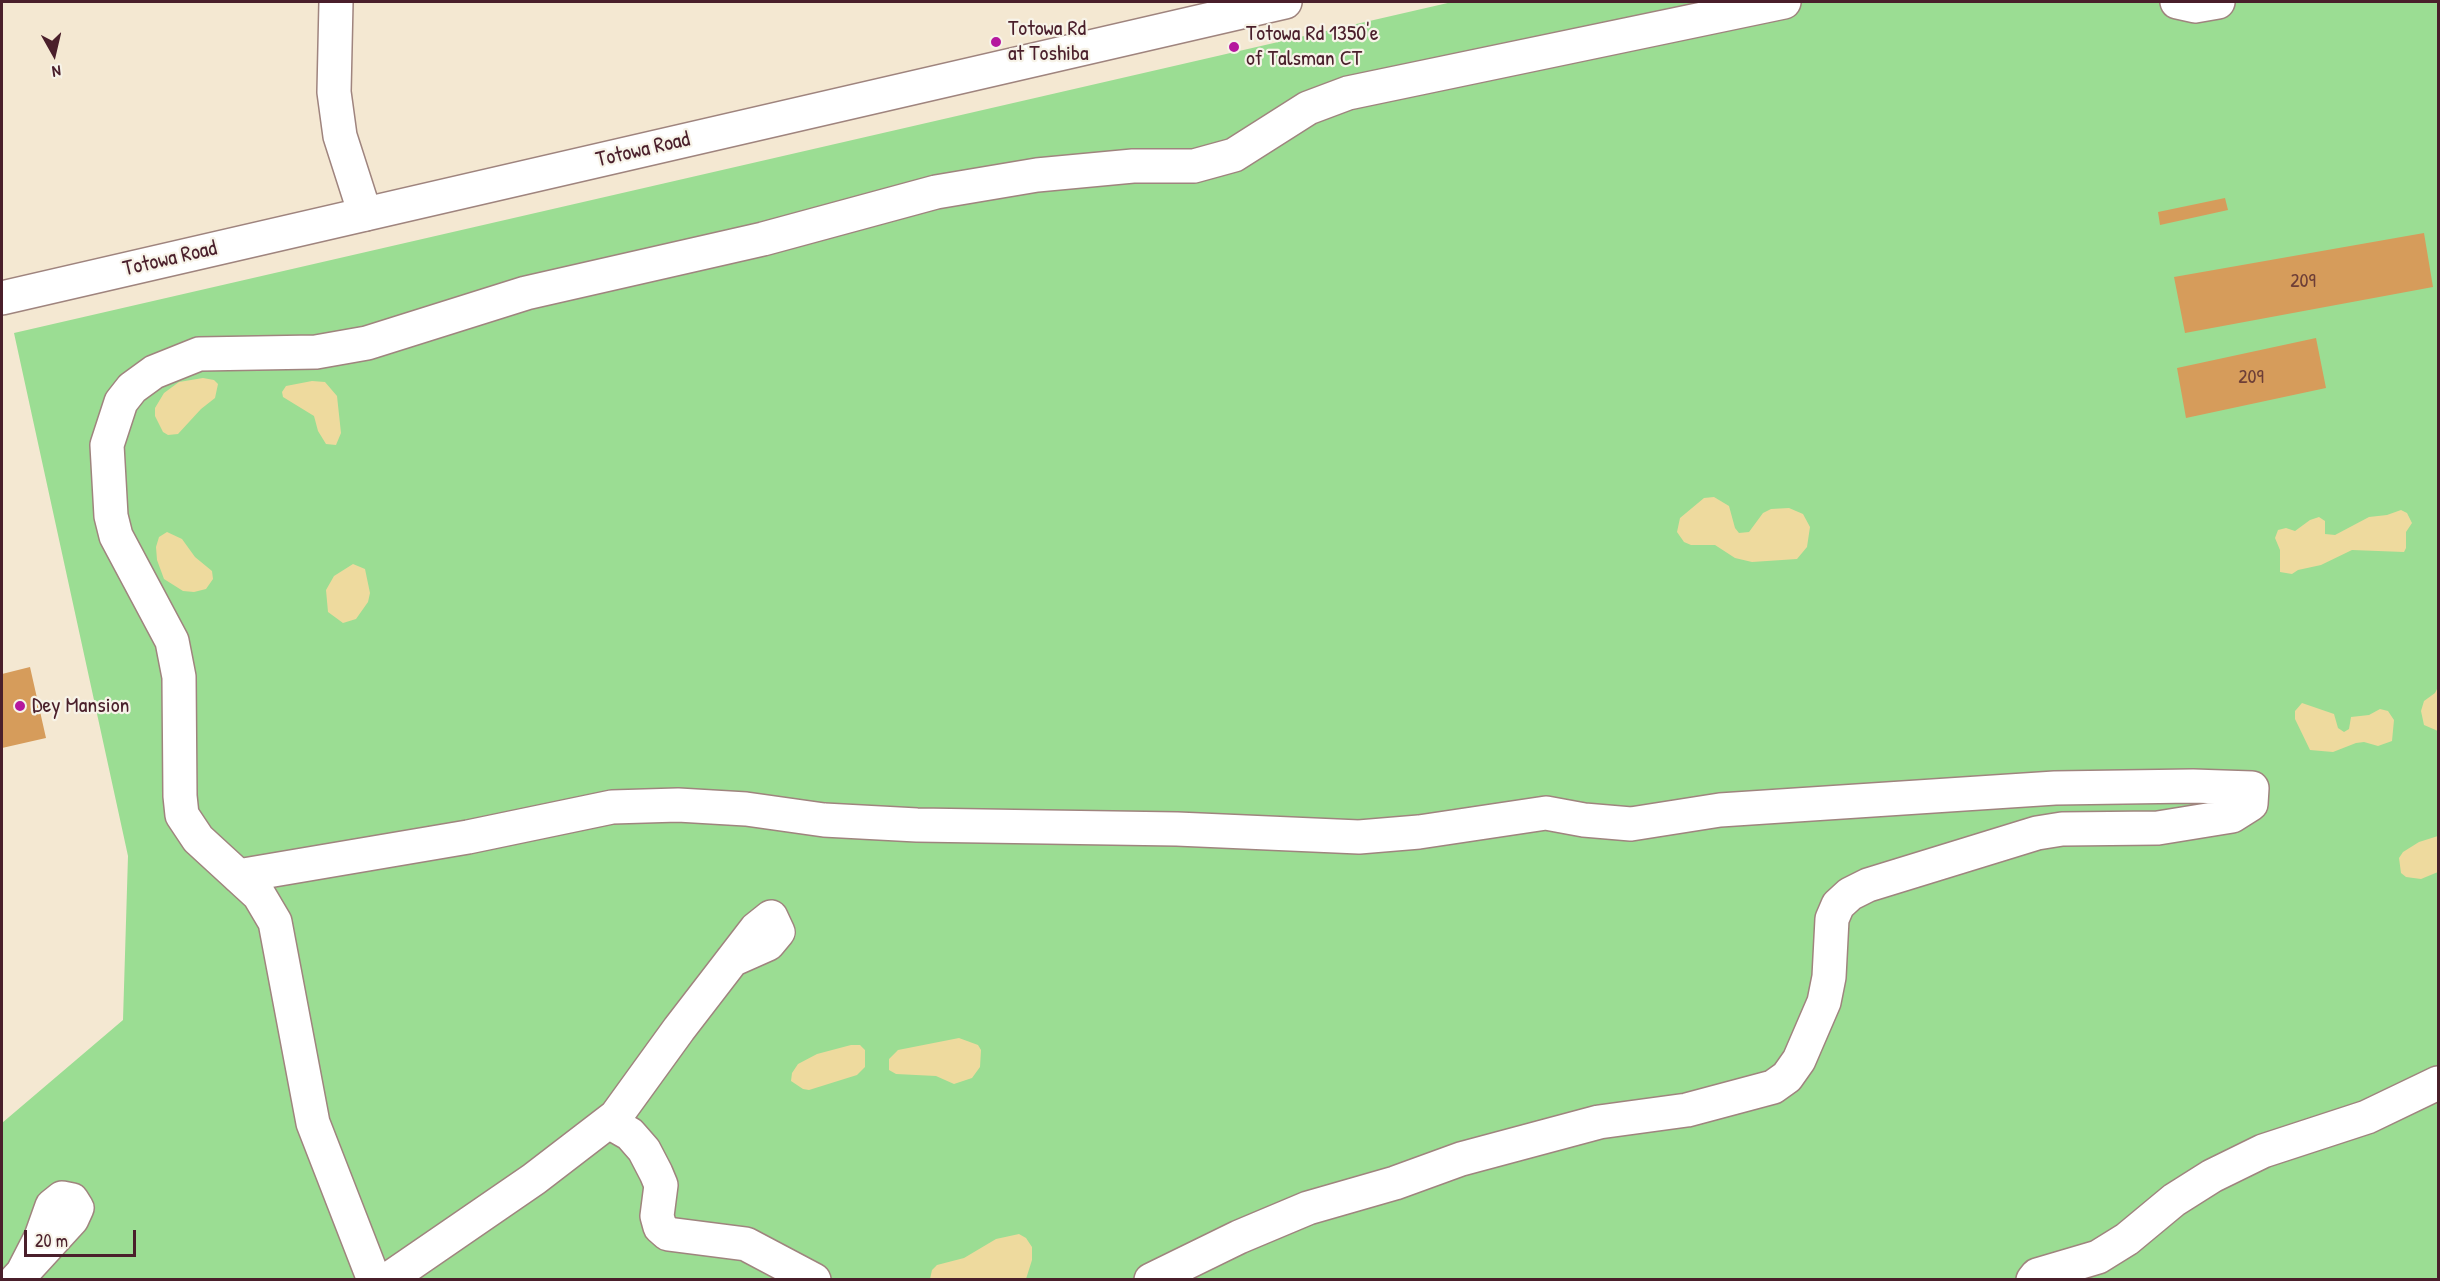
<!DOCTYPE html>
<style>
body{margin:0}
#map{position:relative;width:2440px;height:1281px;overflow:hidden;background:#f4e8d2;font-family:"Patrick Hand",sans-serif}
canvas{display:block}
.frame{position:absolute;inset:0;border:3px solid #4a1f2b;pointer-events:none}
.north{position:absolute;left:24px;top:24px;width:60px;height:60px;-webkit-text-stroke:4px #f7f3e8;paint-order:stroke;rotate:172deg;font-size:16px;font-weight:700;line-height:24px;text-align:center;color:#4a1f2b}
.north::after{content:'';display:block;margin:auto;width:21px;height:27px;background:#4a1f2b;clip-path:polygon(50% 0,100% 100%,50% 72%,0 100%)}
.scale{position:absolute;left:24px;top:1230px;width:112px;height:27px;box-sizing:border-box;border:3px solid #4a1f2b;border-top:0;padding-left:8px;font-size:18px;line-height:21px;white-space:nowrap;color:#4a1f2b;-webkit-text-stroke:4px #f7f3e8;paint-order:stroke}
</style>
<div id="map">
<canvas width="2440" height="1281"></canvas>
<div class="frame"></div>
<div class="north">N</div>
<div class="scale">20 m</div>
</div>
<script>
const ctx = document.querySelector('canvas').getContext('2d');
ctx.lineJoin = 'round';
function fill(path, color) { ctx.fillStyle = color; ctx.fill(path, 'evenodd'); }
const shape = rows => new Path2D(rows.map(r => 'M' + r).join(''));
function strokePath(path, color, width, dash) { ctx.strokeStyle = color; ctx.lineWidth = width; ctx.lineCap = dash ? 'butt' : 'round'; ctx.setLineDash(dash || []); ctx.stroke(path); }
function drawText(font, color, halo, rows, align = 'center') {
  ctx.font = font + ' "Patrick Hand",sans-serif'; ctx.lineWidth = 4.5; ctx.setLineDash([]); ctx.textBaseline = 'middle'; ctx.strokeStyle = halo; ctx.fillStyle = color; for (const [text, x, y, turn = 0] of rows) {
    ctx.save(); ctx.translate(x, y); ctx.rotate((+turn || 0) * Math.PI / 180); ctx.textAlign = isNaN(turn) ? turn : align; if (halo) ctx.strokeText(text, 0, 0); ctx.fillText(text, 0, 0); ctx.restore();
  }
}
fill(shape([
 [1452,2,2438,2,2438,1279,2,1279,2,1123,123,1020,128,856,14,333]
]), '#9bdd93');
fill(shape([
 [203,378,214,380,218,384,215,398,201,409,178,434,168,435,163,432,155,416,155,408,164,393,179,382],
 [312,381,325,382,337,396,341,433,336,445,326,444,318,431,314,416,283,397,282,392,286,386],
 [1714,497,1729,506,1735,528,1739,533,1749,532,1763,513,1771,509,1789,508,1803,514,1810,527,1807,547,1797,559,1752,562,1735,558,1715,545,1691,545,1684,542,1677,532,1680,518,1704,498],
 [2401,510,2407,513,2412,523,2406,532,2406,548,2404,552,2352,550,2321,565,2298,570,2292,574,2280,572,2280,550,2275,538,2278,530,2286,528,2295,531,2310,520,2319,517,2325,521,2325,534,2335,535,2369,517,2387,515],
 [167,532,182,539,195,557,212,571,213,579,206,589,194,592,183,591,164,579,157,560,156,547,159,537],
 [353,564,365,569,370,593,368,602,356,619,343,623,328,612,326,590,334,576],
 [2438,687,2438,731,2424,725,2421,711,2424,701,2435,693],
 [2302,703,2334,714,2338,728,2344,732,2349,729,2351,717,2369,715,2380,709,2388,711,2394,720,2392,741,2378,746,2364,742,2356,743,2333,752,2310,750,2295,719,2295,711],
 [2438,836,2438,872,2421,879,2406,877,2401,873,2399,858,2403,852,2419,842],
 [959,1038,978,1045,981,1050,980,1067,972,1078,954,1084,936,1076,896,1074,889,1070,889,1059,898,1050],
 [851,1045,860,1045,865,1050,865,1067,857,1075,809,1090,803,1089,791,1081,792,1073,798,1064,817,1054],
 [1019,1234,1026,1238,1032,1247,1032,1260,1026,1279,930,1279,932,1270,937,1265,964,1258,996,1239]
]), '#eeda9e');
fill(shape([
 [2225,198,2228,210,2160,225,2158,212],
 [2424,233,2433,287,2185,333,2174,277],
 [2316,338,2326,388,2186,418,2177,368],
 [30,667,46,738,2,748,2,674]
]), '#d69c5b');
const minor = shape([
 [336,2,334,92,340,136,365,214],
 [2177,2,2195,6,2218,2],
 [238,876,468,837,612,807,678,805,746,809,824,820,917,825,1177,829,1359,837,1419,832,1546,813,1584,820,1631,824,1720,810,2055,788,2193,786,2252,788,2251,804,2232,816,2158,828,2062,829,2037,833,1868,885,1850,894,1838,905,1832,919,1829,977,1824,1002,1799,1060,1787,1077,1773,1087,1687,1110,1599,1122,1461,1159,1395,1183,1308,1208,1239,1237,1151,1280],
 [609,1122,630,1134,644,1150,656,1173,661,1185,657,1216,660,1227,668,1234,746,1244,814,1280],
 [16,1280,29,1266,72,1219,77,1208,72,1200,62,1198,52,1206,41,1237,23,1272],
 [374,1280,313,1123,275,922,259,895,198,839,182,815,180,796,179,677,172,641,116,536,111,516,107,445,121,402,132,388,154,372,199,354,316,352,367,343,526,293,763,239,936,192,1037,175,1133,166,1194,166,1234,155,1308,108,1348,93,1784,2],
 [387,1280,534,1179,616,1116,679,1029,756,929,771,917,778,932,768,944,732,960],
 [2033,1280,2037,1275,2098,1257,2127,1239,2174,1200,2212,1176,2263,1151,2367,1117,2438,1083]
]);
const major = shape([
 [2,298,1285,2]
]);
strokePath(minor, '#9f847e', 36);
strokePath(major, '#9f847e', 36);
strokePath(minor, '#fff', 33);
strokePath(major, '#fff', 33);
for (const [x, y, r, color] of [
 [996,42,6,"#b5179e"],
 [1234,47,6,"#b5179e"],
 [20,706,6,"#b5179e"]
]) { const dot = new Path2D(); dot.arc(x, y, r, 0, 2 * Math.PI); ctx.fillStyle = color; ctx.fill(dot); strokePath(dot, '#f7f3e8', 2); }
drawText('20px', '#6d3e37', null, [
 ["209",2303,282],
 ["209",2251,378]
]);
drawText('22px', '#4a1f2b', '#f7f3e8', [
 ["Totowa Rd",1008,29],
 ["at Toshiba",1008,54],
 ["Totowa Rd 1350'e",1246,34],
 ["of Talsman CT",1246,59],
 ["Dey Mansion",32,706]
], 'left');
drawText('22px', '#4a1f2b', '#f7f3e8', [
 ["Totowa Road",643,150,-13],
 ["Totowa Road",170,259,-13]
]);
</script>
